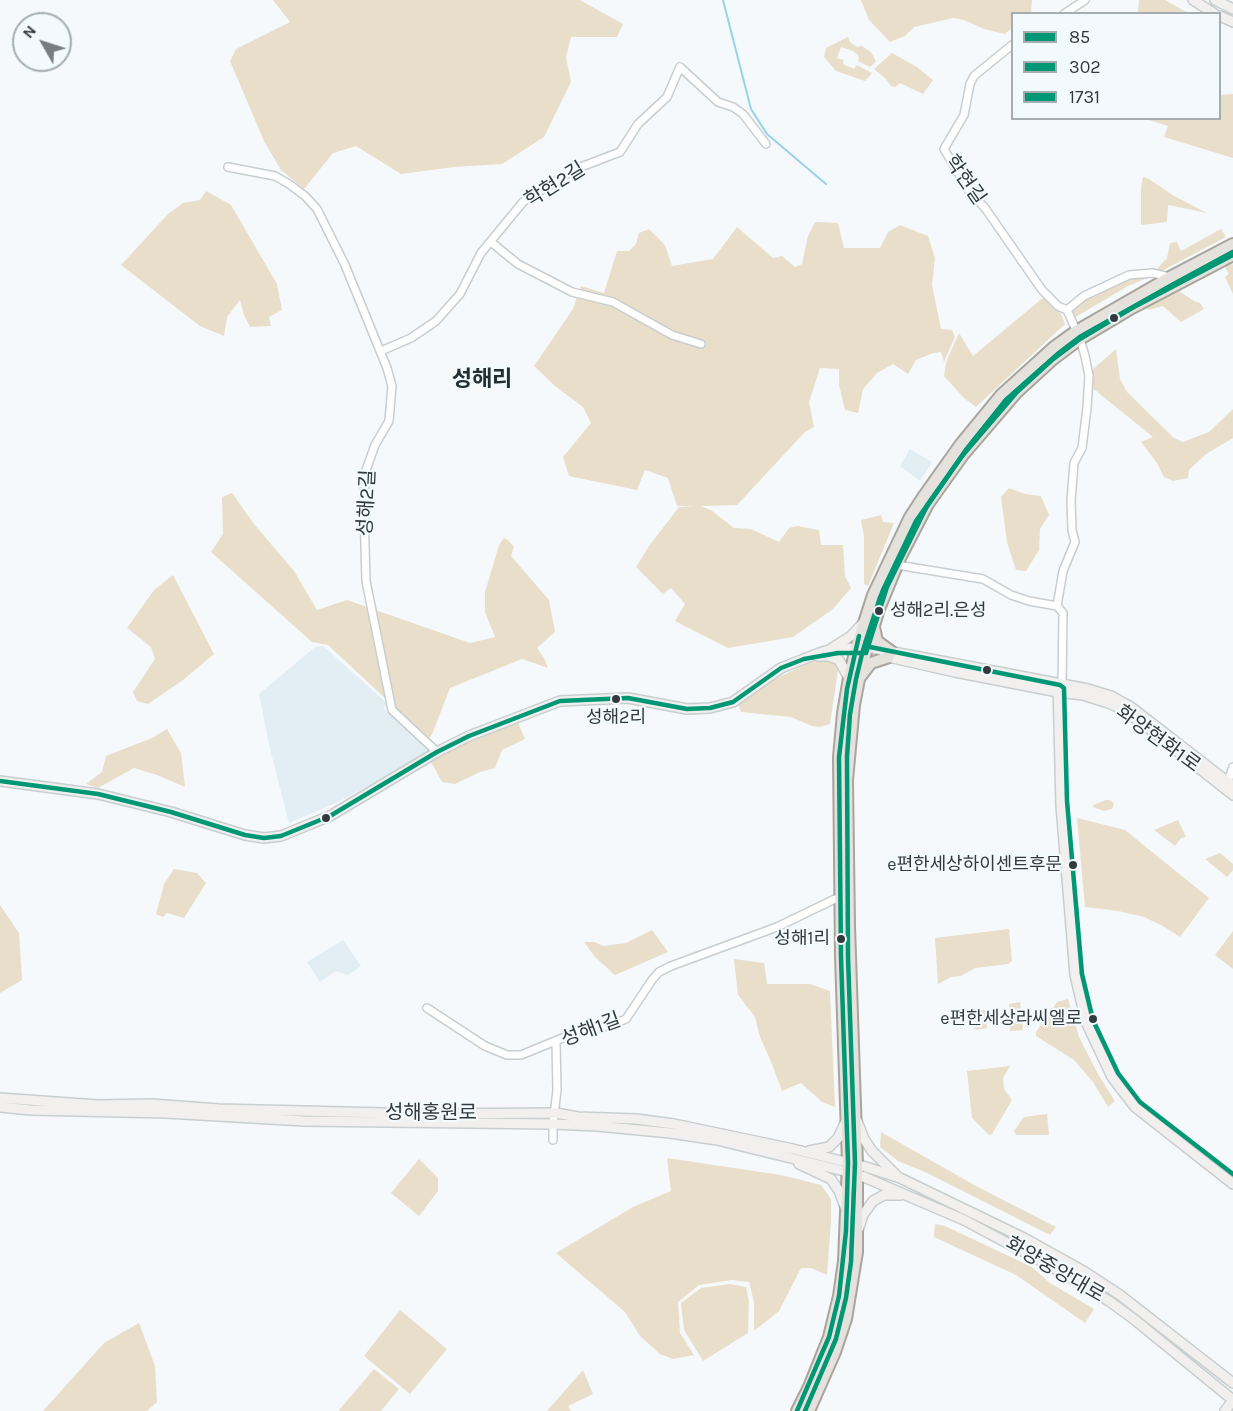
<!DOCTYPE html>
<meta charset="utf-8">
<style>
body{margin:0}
#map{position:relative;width:1233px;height:1411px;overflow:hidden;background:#f5f9fb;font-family:Karla,sans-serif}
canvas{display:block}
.legend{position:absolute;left:1011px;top:12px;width:210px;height:108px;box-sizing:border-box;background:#f3fafd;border:2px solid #a6adb0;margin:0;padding:8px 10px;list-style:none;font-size:18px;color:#333a3d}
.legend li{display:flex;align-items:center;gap:12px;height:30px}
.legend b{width:30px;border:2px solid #a6adb0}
.north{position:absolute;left:12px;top:12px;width:60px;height:60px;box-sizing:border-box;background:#f3fafd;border:2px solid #a6adb0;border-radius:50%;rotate:309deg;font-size:16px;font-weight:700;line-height:24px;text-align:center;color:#333a3d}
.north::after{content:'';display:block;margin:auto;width:21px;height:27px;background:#777d80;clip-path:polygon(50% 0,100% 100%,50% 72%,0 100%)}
</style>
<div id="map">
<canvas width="1233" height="1411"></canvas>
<ul class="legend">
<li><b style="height:8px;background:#009775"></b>85</li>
<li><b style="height:8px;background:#009775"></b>302</li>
<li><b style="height:8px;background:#009775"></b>1731</li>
</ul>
<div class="north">N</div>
</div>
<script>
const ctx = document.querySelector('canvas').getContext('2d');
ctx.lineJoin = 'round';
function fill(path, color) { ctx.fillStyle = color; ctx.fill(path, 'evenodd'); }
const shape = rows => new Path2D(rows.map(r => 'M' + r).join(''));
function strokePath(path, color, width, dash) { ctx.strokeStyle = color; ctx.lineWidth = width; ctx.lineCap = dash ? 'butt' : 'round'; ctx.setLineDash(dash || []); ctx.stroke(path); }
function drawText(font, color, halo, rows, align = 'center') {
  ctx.font = font + ' Karla,"Noto Sans KR",sans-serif'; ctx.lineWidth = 4.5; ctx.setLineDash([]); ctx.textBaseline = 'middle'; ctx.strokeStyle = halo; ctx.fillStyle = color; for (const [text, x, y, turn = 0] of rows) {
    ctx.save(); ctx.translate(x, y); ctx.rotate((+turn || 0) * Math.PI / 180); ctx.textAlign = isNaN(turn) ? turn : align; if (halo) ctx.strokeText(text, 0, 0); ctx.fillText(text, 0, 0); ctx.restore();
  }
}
fill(shape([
 [910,449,932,462,920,481,900,466],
 [323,646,387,703,384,709,430,752,340,801,289,823,269,745,259,694,315,647],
 [343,940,361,966,348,975,336,971,320,982,307,962]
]), '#e2eef4');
fill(shape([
 [273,0,580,0,623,24,617,37,571,37,566,57,571,82,544,137,502,164,454,167,401,174,356,146,333,153,304,189,281,170,264,141,230,61,236,49,290,22],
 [861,0,1032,0,1031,13,1012,14,1012,28,1005,34,984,29,964,20,953,18,914,27,905,36,890,42,869,20],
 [1139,0,1165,0,1188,13,1138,13],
 [848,37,850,42,857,47,862,46,871,52,876,61,870,67,858,61,859,56,853,51,841,47,837,58,844,60,843,64,854,69,857,65,872,73,865,81,836,71,824,57,826,48],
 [892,53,917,67,933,80,923,94,900,83,895,87,891,86,885,78,874,69],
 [1233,94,1233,158,1164,137,1168,126,1146,119,1220,118,1220,95],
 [1143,177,1149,179,1174,196,1207,213,1168,205,1167,222,1141,225,1141,187],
 [206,191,231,205,277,284,282,310,269,317,271,326,250,327,244,315,240,300,227,317,224,336,200,326,121,265,168,214,183,203,200,200],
 [815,222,838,223,844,248,880,248,888,232,900,225,928,236,935,258,932,285,941,329,952,330,955,337,944,362,941,352,933,353,916,360,908,374,893,364,877,373,863,389,858,413,845,410,839,385,839,369,820,368,809,402,814,427,805,432,737,505,700,506,711,510,734,528,751,529,779,542,789,528,797,526,819,530,821,545,843,545,845,576,851,588,833,609,793,637,728,648,675,621,685,604,671,588,663,594,636,567,649,546,679,507,695,506,677,506,668,478,645,470,637,490,569,476,563,457,591,423,583,407,555,386,534,366,573,309,581,286,604,293,617,251,629,251,636,244,639,233,649,229,665,245,672,266,713,259,737,227,773,258,782,256,795,267,802,264,808,236],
 [1221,229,1226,237,1160,272,1156,270,1167,258,1170,243,1177,242,1181,251],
 [1232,264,1233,265,1233,294,1225,277,1229,274,1225,267],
 [1150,274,1150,277,1128,286,1074,318,1071,309,1080,302,1129,277],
 [1179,291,1194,301,1200,303,1204,309,1181,322,1163,306,1149,310,1147,308],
 [1044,297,1061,314,1065,324,976,407,964,398,944,376,946,362,959,333,973,356],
 [1116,349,1120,379,1127,392,1174,438,1183,442,1209,432,1233,409,1233,438,1206,454,1189,470,1188,478,1173,481,1164,477,1157,463,1141,442,1153,437,1090,386,1092,370],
 [1009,488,1025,494,1041,496,1049,515,1040,529,1039,550,1026,571,1016,570,1007,542,1001,497],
 [232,493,254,524,294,571,317,610,347,600,470,643,495,637,485,612,485,592,499,545,504,538,508,540,514,547,511,556,549,600,555,632,537,648,544,658,548,668,522,659,450,688,433,732,429,739,328,645,312,642,211,552,223,534,222,497],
 [881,515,883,522,894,523,868,586,864,584,864,536,861,520],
 [173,575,214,654,183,680,148,704,137,701,133,692,155,659,151,647,127,628,154,590],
 [825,660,834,663,838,670,830,724,820,727,812,726,791,717,741,712,738,704,743,698,766,683,811,662],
 [517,720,525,739,502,750,495,768,480,772,455,784,442,782,430,760,476,736],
 [167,729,181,753,185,787,157,775,134,768,98,788,86,784,102,772,106,756,152,738],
 [1106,800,1110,800,1114,803,1112,809,1104,811,1093,807,1093,805],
 [1077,818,1125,830,1209,898,1180,937,1163,926,1144,917,1118,911,1085,907],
 [1178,820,1186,837,1181,838,1175,846,1154,830],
 [1220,853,1233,864,1233,870,1227,877,1205,859],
 [174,869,197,873,206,883,184,918,167,913,163,917,156,914,164,884],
 [0,905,19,933,22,980,0,993],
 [1009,929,1012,961,1008,964,975,968,961,976,951,977,938,984,935,938],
 [652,930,668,952,615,975,595,957,584,942,595,942,603,946,626,943],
 [1233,931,1233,969,1215,955],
 [734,959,764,963,767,984,810,984,830,991,835,1107,822,1102,801,1083,782,1091,770,1059,760,1037,755,1017,738,995],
 [1068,999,1079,1037,1098,1074,1115,1101,1108,1107,1093,1082,1074,1060,1036,1036,1036,1032,1057,1002],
 [1020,1002,1023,1030,1010,1031,1009,1004],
 [985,1010,987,1028,976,1030,973,1027,973,1011],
 [1010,1066,1003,1078,1004,1089,1012,1100,992,1134,989,1135,972,1118,967,1071],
 [1047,1114,1049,1135,1016,1135,1014,1131,1024,1117],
 [881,1132,976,1186,1056,1227,1050,1235,927,1173,898,1161,880,1147],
 [667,1158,781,1175,821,1185,831,1199,831,1221,827,1275,811,1268,801,1268,779,1311,754,1331,754,1302,749,1282,732,1280,699,1285,678,1302,680,1333,694,1355,673,1359,660,1354,640,1336,625,1312,556,1253,633,1207,671,1191],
 [419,1159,438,1178,438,1191,419,1216,391,1193],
 [935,1224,945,1226,1032,1267,1050,1283,1094,1309,1085,1323,1016,1275,934,1237],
 [729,1284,746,1287,749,1301,748,1333,703,1361,684,1330,681,1303,701,1288],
 [400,1310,447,1349,410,1394,364,1356],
 [139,1323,155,1366,157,1402,147,1411,43,1411,104,1343],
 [374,1369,399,1389,381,1411,340,1411,339,1410],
 [583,1370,593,1394,568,1406,571,1411,547,1411]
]), '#e9deca');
strokePath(shape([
 [723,0,751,109,767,134,826,184]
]), '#98d2ea', 2);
const street = shape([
 [1064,14,1085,0],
 [1012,45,974,76,970,84,964,115,944,149,969,191,985,208,1042,290,1058,306,1067,310,1080,339,1085,356,1089,376,1087,408,1082,448,1074,463,1071,501,1072,530,1075,542,1063,571,1057,606],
 [228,167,275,176,289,184,305,196,317,209,345,265,387,368,392,386,389,421,375,445,365,473,364,509,366,581,392,710,437,752],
 [491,242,518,264,572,292,613,302,672,335,701,344],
 [1067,310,1084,296,1129,275,1152,273,1170,277],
 [381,351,411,338,436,321,460,294,481,253,523,202,573,170,620,152,638,124,667,97,680,67,718,102,733,107,743,114,766,144],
 [897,565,983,579,1011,595,1029,601,1057,606,1063,613,1062,685],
 [1228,781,1233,767],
 [427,1008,485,1046,507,1055,521,1055,582,1030,609,1026,626,1019,652,980,659,972,671,966,777,927,835,899,840,899],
 [553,1140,553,1124,557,1090,556,1042]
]);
const secondary = shape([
 [1193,0,1215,14],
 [1215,0,1233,9],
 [1220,16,1233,22],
 [832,648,851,636,863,623],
 [818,656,829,656,839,660,849,678],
 [884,656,955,672,1058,692,1083,695,1108,703,1120,708,1147,727,1233,795],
 [1058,684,1061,806,1075,975,1086,1022,1112,1077,1135,1107,1233,1184],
 [0,781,98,794,171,812,245,835,264,838,281,836,330,816,437,752,469,736,560,701,628,698,687,709,710,708,733,702,781,668,819,653,829,650,867,647,1088,689,1111,696,1131,707,1233,786],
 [0,1098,98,1105,152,1104,219,1109,427,1114,556,1113,578,1117,636,1119,674,1124,793,1149,866,1167,900,1178,1024,1238,1085,1272,1120,1295,1233,1383],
 [0,1107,30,1110,166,1113,304,1121,553,1124,597,1126,670,1133,717,1140,848,1172],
 [857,1121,864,1139,872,1151,898,1177],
 [809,1151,829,1147,838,1138,846,1121],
 [799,1164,831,1179,839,1191,845,1207],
 [857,1174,964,1220,1054,1268,1109,1301,1135,1320,1233,1400],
 [859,1228,863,1215,873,1201,884,1195,901,1195],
 [1225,1411,1233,1400]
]);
const primary = shape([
 [874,627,877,641,892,652],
 [861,676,871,663,889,657],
 [797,1411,809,1387,829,1337,839,1296,844,1261,848,1163,841,957,839,757,843,713,849,678,856,648,873,595,910,517,923,497,960,445,1001,395,1054,347,1076,331,1170,277,1233,244],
 [809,1411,835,1352,846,1319,857,1252,857,1165,849,926,847,780,854,705,861,669,879,609,900,558,928,504,963,455,1017,392,1052,360,1080,339,1132,308,1233,255]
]);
strokePath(street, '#c8ced0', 10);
strokePath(secondary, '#c8ced0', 12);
strokePath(primary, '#a9a59d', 14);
strokePath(street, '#fefefe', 7);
strokePath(secondary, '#f1f0ee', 9);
strokePath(primary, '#e5e2dd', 10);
strokePath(shape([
 [0,781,98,794,171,812,245,835,264,838,281,836,330,816,437,752,469,736,560,701,628,698,687,709,710,708,733,702,781,668,804,659,838,653,866,653,887,587,928,504,963,455,1017,392,1052,360,1080,339,1132,308,1233,255],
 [797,1411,829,1337,839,1296,846,1231,848,1163,841,957,839,757,847,689,859,636]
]), '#009775', 4.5);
strokePath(shape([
 [805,1411,836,1339,846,1298,851,1262,855,1163,848,957,847,757,850,714,856,679,863,650,880,598,917,521,966,450,1006,400,1059,353,1080,337,1174,284,1233,252]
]), '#009775', 4.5);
strokePath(shape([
 [1233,252,1174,284,1080,337,1059,353,1006,400,966,450,916,521,883,590,865,646,1060,685,1064,688,1067,801,1082,974,1093,1020,1118,1073,1140,1102,1233,1174]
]), '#009775', 4.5);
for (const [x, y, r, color] of [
 [1114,318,5,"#333a3d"],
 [879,611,5,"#333a3d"],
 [987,670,5,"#333a3d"],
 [616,699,5,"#333a3d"],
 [326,818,5,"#333a3d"],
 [1073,865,5,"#333a3d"],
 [841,939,5,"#333a3d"],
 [1093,1019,5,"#333a3d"]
]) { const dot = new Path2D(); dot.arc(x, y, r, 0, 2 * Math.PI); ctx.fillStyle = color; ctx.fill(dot); strokePath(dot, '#f3fafd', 2); }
drawText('18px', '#333a3d', '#f3fafd', [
 ["성해2리.은성",890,611,"left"],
 ["성해2리",616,718,"center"],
 ["e편한세상하이센트후문",1062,865],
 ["성해1리",830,939],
 ["e편한세상라씨엘로",1082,1019]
], 'right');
drawText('20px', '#333a3d', '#f3fafd', [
 ["학현길",965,180,55],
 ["학현2길",555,185,-32],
 ["성해2길",367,503,-87],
 ["화양현화1로",1158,739,36],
 ["성해1길",591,1030,-20],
 ["성해홍원로",431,1113],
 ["화양중앙대로",1055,1270,30]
]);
drawText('bold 22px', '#222f34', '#f3fafd', [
 ["성해리",482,380]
]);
</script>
